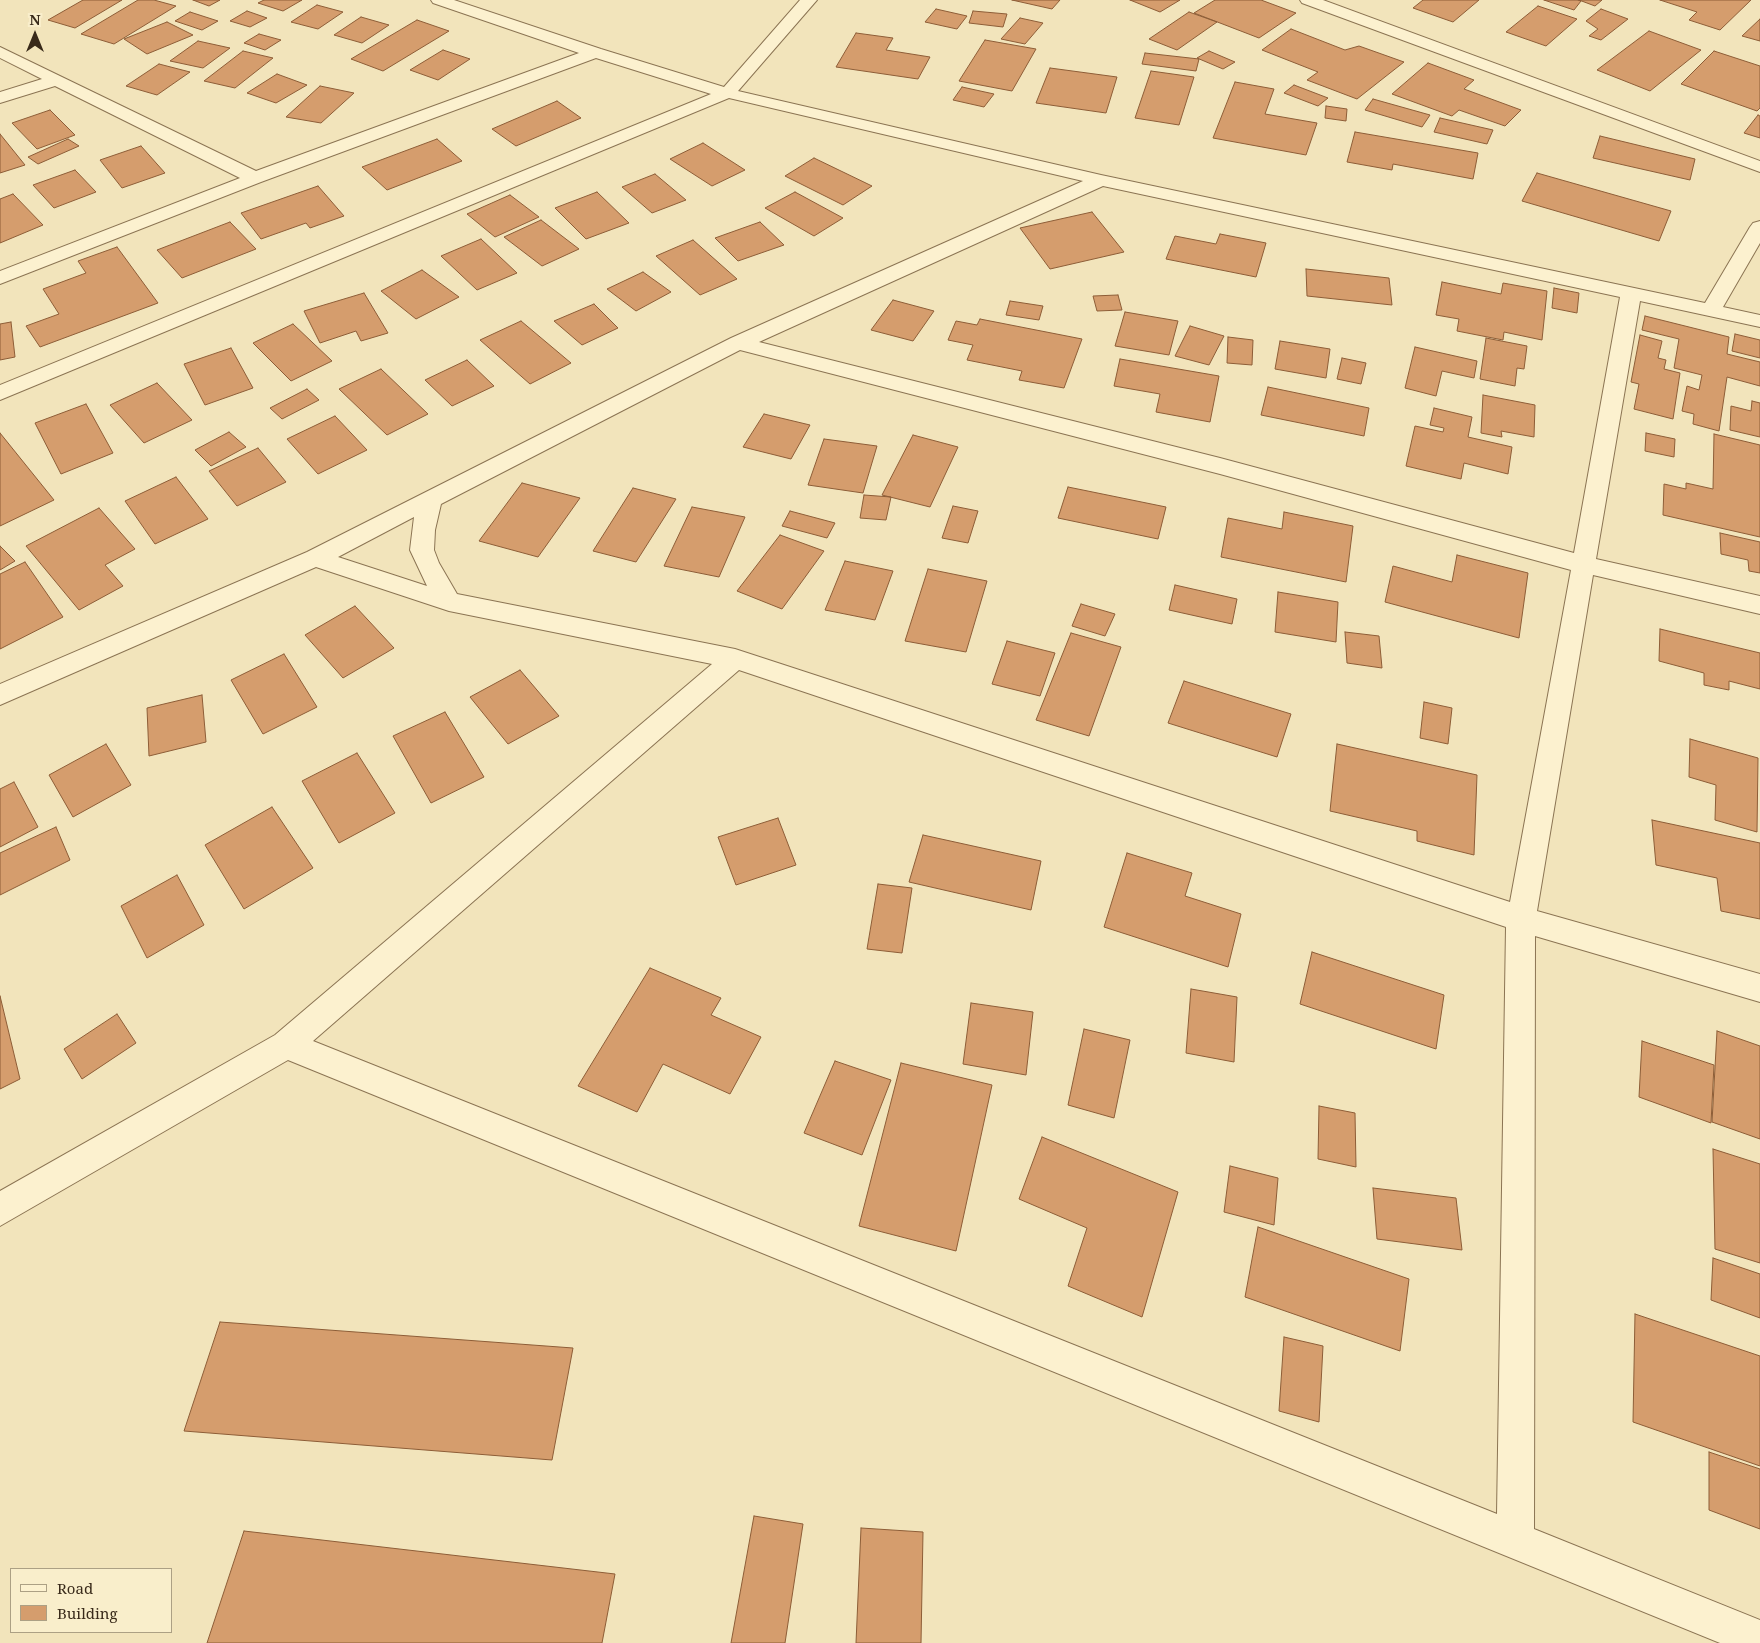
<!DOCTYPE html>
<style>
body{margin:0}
#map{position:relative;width:1760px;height:1643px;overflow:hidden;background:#f2e4bb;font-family:"Noto Serif",serif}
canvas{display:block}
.legend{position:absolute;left:10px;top:1568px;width:162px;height:65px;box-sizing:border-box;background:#f9eecb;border:1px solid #aca084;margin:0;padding:6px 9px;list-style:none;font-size:15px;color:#392a1a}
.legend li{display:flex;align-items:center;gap:10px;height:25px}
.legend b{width:25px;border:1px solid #aca084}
.north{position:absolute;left:10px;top:10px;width:50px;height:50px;-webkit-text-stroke:4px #f9eecb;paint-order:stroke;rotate:0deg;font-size:14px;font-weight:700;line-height:20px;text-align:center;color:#392a1a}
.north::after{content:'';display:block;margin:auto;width:18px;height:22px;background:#392a1a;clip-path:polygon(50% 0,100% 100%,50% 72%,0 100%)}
</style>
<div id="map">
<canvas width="1760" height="1643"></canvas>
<ul class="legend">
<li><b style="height:6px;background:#fcf1cf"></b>Road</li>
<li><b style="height:14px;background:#d59d6d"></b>Building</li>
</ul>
<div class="north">N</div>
</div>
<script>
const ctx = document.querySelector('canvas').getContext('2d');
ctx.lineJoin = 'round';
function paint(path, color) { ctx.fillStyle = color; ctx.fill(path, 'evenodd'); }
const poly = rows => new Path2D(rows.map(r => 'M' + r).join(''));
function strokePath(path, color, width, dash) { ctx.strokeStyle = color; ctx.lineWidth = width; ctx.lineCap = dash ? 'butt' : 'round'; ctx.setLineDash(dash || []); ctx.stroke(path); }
const building = poly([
 [83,0,122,0,75,28,48,20,83,0],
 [138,0,154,0,176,6,114,44,81,34,138,0],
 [193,0,220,0,209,6,193,0],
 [264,0,302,0,283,11,258,3,264,0],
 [1012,0,1060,0,1052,9,1012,0],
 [1130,0,1180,0,1160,12,1130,0],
 [1215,0,1261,0,1296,13,1259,38,1194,13,1215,0],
 [1423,0,1479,0,1453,22,1413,8,1423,0],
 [1544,0,1577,0,1581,1,1574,10,1544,0],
 [1579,0,1602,0,1595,6,1579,0],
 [1660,0,1751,0,1720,30,1689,20,1697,12,1660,0],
 [317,5,343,12,318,29,291,22,317,5],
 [1538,6,1577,19,1546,46,1506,32,1538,6],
 [936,9,967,16,957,29,925,22,936,9],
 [1601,9,1628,19,1601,40,1589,36,1598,29,1586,21,1601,9],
 [247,11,267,18,250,27,230,21,247,11],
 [973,11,1007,14,1003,27,969,23,973,11],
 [190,12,218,21,202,30,175,21,190,12],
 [1189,12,1217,22,1177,50,1149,39,1189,12],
 [361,17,389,25,362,43,334,35,361,17],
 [1020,18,1043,23,1025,44,1001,39,1020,18],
 [1760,19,1760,41,1742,36,1760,19],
 [417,20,449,31,383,71,351,59,417,20],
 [167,22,193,35,147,54,124,39,167,22],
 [1291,29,1345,50,1359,46,1404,62,1357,99,1307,80,1318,72,1262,50,1291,29],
 [1649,31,1701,50,1650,91,1597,70,1649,31],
 [856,33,893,38,886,50,930,57,918,79,836,67,856,33],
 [259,34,281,40,265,50,244,43,259,34],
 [985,40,1036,49,1012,91,959,81,985,40],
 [198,41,230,48,203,68,170,61,198,41],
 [443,50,470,59,438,80,410,70,443,50],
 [243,51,273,58,235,88,204,81,243,51],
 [1209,51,1235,62,1223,69,1197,58,1209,51],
 [1714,51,1760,66,1760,108,1757,111,1681,84,1714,51],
 [1145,53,1199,59,1196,71,1142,64,1145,53],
 [1428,63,1474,80,1464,89,1521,110,1505,126,1459,110,1452,116,1392,94,1428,63],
 [159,64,190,72,157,95,126,86,159,64],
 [1050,68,1117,77,1106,113,1036,103,1050,68],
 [1151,71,1194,77,1179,125,1135,118,1151,71],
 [277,74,307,85,276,103,247,93,277,74],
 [1235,82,1274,89,1265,114,1317,123,1306,155,1213,138,1235,82],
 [1294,85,1328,98,1318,106,1284,93,1294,85],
 [320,86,354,93,321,123,286,117,320,86],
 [962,87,994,94,984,107,953,100,962,87],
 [1373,99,1430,115,1422,127,1365,110,1373,99],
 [557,101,581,118,516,146,492,129,557,101],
 [1326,106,1347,109,1346,121,1325,118,1326,106],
 [50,110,75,135,37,149,12,123,50,110],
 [1758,115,1760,116,1760,138,1744,133,1758,115],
 [1440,118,1493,130,1487,144,1434,132,1440,118],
 [1355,132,1478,153,1473,179,1393,164,1392,170,1347,162,1355,132],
 [0,134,25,165,0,173,0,134],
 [1600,136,1695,159,1690,180,1593,158,1600,136],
 [68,139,79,146,38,164,28,157,68,139],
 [437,139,462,161,387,190,362,167,437,139],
 [703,143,745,170,712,186,670,159,703,143],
 [141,146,165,173,122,188,100,160,141,146],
 [814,158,872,186,843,205,785,176,814,158],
 [75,170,96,192,54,208,33,185,75,170],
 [1537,173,1671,211,1659,241,1522,201,1537,173],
 [655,174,686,200,652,213,622,187,655,174],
 [318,186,344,216,310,228,306,223,261,239,241,213,318,186],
 [597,192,629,223,586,239,555,208,597,192],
 [795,192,843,218,814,236,765,208,795,192],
 [13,194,43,225,0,243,0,199,13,194],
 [510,195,539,217,495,237,467,214,510,195],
 [1092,212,1124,252,1050,269,1020,228,1092,212],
 [541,220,579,249,542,266,504,237,541,220],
 [230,222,256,249,182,278,157,250,230,222],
 [760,222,784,245,738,261,715,238,760,222],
 [1220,234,1266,243,1256,277,1166,259,1175,236,1216,244,1220,234],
 [481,239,517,273,477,290,441,256,481,239],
 [693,240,737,279,700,295,656,256,693,240],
 [117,247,158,303,40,347,26,326,59,314,43,289,86,273,78,261,117,247],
 [1306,269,1389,278,1392,305,1307,296,1306,269],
 [422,270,459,297,416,319,381,291,422,270],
 [643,272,671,292,636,311,607,289,643,272],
 [1442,282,1501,294,1503,283,1547,291,1542,340,1504,332,1503,340,1457,331,1459,319,1436,315,1442,282],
 [1554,288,1579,293,1577,313,1552,308,1554,288],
 [364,293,388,333,361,341,356,331,320,343,304,311,364,293],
 [1118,295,1122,310,1097,311,1093,296,1118,295],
 [893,300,934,311,913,341,871,330,893,300],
 [1010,301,1043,306,1039,320,1006,315,1010,301],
 [594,304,618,328,582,345,554,321,594,304],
 [1125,312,1178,321,1169,355,1115,346,1125,312],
 [1645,316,1729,337,1727,354,1760,362,1760,386,1727,377,1719,431,1693,424,1694,414,1682,411,1687,386,1699,390,1702,375,1674,368,1679,339,1642,330,1645,316],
 [980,319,1082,339,1064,388,1019,380,1022,371,967,360,973,345,948,340,956,321,977,325,980,319],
 [521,321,571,363,530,384,480,340,521,321],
 [11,322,15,357,0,360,0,324,11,322],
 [293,324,332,361,291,381,253,343,293,324],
 [1190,326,1224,336,1209,365,1175,356,1190,326],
 [1735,334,1760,340,1760,358,1732,351,1735,334],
 [1640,335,1662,341,1658,358,1666,360,1664,369,1680,373,1673,419,1634,409,1639,384,1631,382,1640,335],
 [1228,337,1253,340,1252,365,1227,363,1228,337],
 [1486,338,1527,346,1524,369,1517,368,1515,386,1480,379,1486,338],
 [1280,341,1330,349,1326,378,1275,369,1280,341],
 [1415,347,1477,361,1474,378,1442,371,1436,396,1405,388,1415,347],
 [231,348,253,388,205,405,184,364,231,348],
 [1342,358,1366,363,1361,384,1337,379,1342,358],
 [1120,359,1219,376,1210,422,1156,412,1160,394,1114,386,1120,359],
 [467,360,494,386,452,406,425,380,467,360],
 [381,369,428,414,387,435,339,389,381,369],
 [157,383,192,420,144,443,110,405,157,383],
 [1268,387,1369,408,1364,436,1261,415,1268,387],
 [307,389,319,400,282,419,270,408,307,389],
 [1483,395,1535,405,1534,437,1501,431,1502,437,1481,433,1483,395],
 [1752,401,1760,403,1760,437,1730,430,1731,406,1751,411,1752,401],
 [86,404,113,453,61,474,35,423,86,404],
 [1434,408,1472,417,1468,437,1512,447,1508,474,1464,463,1461,479,1406,466,1415,426,1443,432,1444,428,1430,425,1434,408],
 [764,414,810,425,791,459,743,447,764,414],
 [335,416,367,450,318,474,287,439,335,416],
 [229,432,246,447,211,466,195,450,229,432],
 [0,433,54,500,0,526,0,433],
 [1646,433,1675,439,1674,457,1645,451,1646,433],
 [1714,434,1760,445,1760,537,1663,515,1664,484,1686,489,1686,483,1713,489,1714,434],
 [913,435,958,447,930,507,882,495,913,435],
 [824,439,877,446,863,493,808,485,824,439],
 [258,448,286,482,237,506,209,471,258,448],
 [176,477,208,519,155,544,125,501,176,477],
 [522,483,580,498,538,557,479,541,522,483],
 [1068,487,1166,507,1158,539,1058,518,1068,487],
 [633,488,676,499,636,562,593,551,633,488],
 [864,495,891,497,886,520,860,518,864,495],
 [953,506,978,511,968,543,942,538,953,506],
 [692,507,745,517,719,577,664,566,692,507],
 [99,508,135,549,105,565,123,586,79,610,26,546,99,508],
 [790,511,835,523,827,538,782,526,790,511],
 [1284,512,1353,526,1346,582,1221,557,1228,518,1282,529,1284,512],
 [1720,533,1760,542,1760,573,1749,571,1748,560,1721,554,1720,533],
 [780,535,824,551,782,609,737,591,780,535],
 [0,546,15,561,0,570,0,546],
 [1457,555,1528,573,1519,638,1385,602,1393,566,1452,582,1457,555],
 [845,561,893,571,875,620,825,610,845,561],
 [25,562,63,617,0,649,0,574,25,562],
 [928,569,987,581,966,652,905,641,928,569],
 [1175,585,1237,599,1232,624,1169,610,1175,585],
 [1278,592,1338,602,1336,642,1275,632,1278,592],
 [1081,604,1115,614,1105,636,1072,626,1081,604],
 [355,606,394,648,343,678,305,635,355,606],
 [1660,629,1760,653,1760,689,1729,681,1729,690,1704,685,1704,673,1659,661,1660,629],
 [1345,632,1379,636,1382,668,1347,663,1345,632],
 [1071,633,1121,647,1089,736,1036,720,1071,633],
 [1007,641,1055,653,1040,696,992,684,1007,641],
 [284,654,317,707,263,734,231,680,284,654],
 [520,670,559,716,508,744,470,697,520,670],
 [1184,681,1291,714,1277,757,1168,723,1184,681],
 [202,695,206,742,149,756,147,708,202,695],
 [1424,702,1452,708,1448,744,1420,738,1424,702],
 [445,712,484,777,431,803,393,736,445,712],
 [1690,739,1758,758,1757,832,1715,820,1716,785,1689,777,1690,739],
 [106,744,131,785,73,817,49,775,106,744],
 [1337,744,1477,775,1474,855,1417,841,1417,831,1330,811,1337,744],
 [357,753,395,813,339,843,302,781,357,753],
 [14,782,38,827,0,847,0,789,14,782],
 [272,807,313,868,244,909,205,845,272,807],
 [778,818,796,865,736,885,718,837,778,818],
 [1652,820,1760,843,1760,919,1721,911,1717,878,1656,865,1652,820],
 [56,827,70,860,0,895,0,853,56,827],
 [923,835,1041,861,1031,910,909,882,923,835],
 [1127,853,1192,873,1185,896,1241,914,1228,967,1104,927,1127,853],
 [177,875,204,925,147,958,121,906,177,875],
 [878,884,912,888,902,953,867,949,878,884],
 [1312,952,1444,995,1436,1049,1300,1004,1312,952],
 [650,968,721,998,711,1015,761,1037,730,1094,663,1064,637,1112,578,1086,650,968],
 [1191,989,1237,997,1234,1062,1186,1053,1191,989],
 [0,996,20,1079,0,1089,0,996],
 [971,1003,1033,1012,1026,1075,963,1064,971,1003],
 [117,1014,136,1043,82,1079,64,1049,117,1014],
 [1084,1029,1130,1040,1114,1118,1068,1105,1084,1029],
 [1717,1031,1760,1046,1760,1139,1712,1122,1717,1031],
 [1642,1041,1714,1065,1711,1123,1639,1097,1642,1041],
 [835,1061,891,1080,862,1155,804,1133,835,1061],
 [901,1063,992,1085,956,1251,859,1226,901,1063],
 [1319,1106,1355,1113,1356,1167,1318,1159,1319,1106],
 [1042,1137,1178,1192,1142,1317,1068,1286,1087,1228,1019,1199,1042,1137],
 [1713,1149,1760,1164,1760,1263,1715,1249,1713,1149],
 [1230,1166,1278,1178,1274,1225,1224,1212,1230,1166],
 [1373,1188,1456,1198,1462,1250,1377,1239,1373,1188],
 [1258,1227,1409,1279,1400,1351,1245,1297,1258,1227],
 [1713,1258,1760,1274,1760,1318,1711,1300,1713,1258],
 [1635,1314,1760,1356,1760,1466,1633,1422,1635,1314],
 [220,1322,573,1348,552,1460,184,1431,220,1322],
 [1284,1337,1323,1346,1319,1422,1279,1411,1284,1337],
 [1709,1452,1760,1469,1760,1529,1709,1510,1709,1452],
 [754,1516,803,1524,785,1643,731,1643,754,1516],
 [861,1528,923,1532,921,1643,856,1643,861,1528],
 [244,1531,615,1574,602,1643,207,1643,244,1531]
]);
const minor = poly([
 [431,0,454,0,601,49,724,87,800,0,817,0,738,91,1101,175,1705,303,1750,227,1753,223,1760,221,1760,243,1723,307,1760,315,1760,327,1640,301,1596,559,1760,596,1760,614,1593,575,1537,911,1760,974,1760,1002,1535,936,1534,1529,1760,1620,1760,1643,1720,1643,288,1060,0,1226,0,1191,275,1035,712,664,449,611,316,567,0,705,0,684,307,552,731,338,1083,181,729,98,0,400,0,385,711,94,596,58,261,182,0,284,0,271,240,178,55,86,0,103,0,92,42,79,0,58,0,47,256,171,579,53,433,3,431,0],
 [1103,186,1620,297,1574,553,1220,458,759,342,1103,186],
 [740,350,1220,474,1571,570,1510,902,735,649,457,594,439,563,434,550,435,530,441,504,740,350],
 [414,517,410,550,427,586,338,557,414,517],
 [739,670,1506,927,1497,1514,313,1041,739,670],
 [1300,0,1323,0,1760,161,1760,172,1302,3,1300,0]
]);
paint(building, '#d59d6d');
strokePath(building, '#8d5d37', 1);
strokePath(minor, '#8b7453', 2);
paint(minor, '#fcf1cf');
</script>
